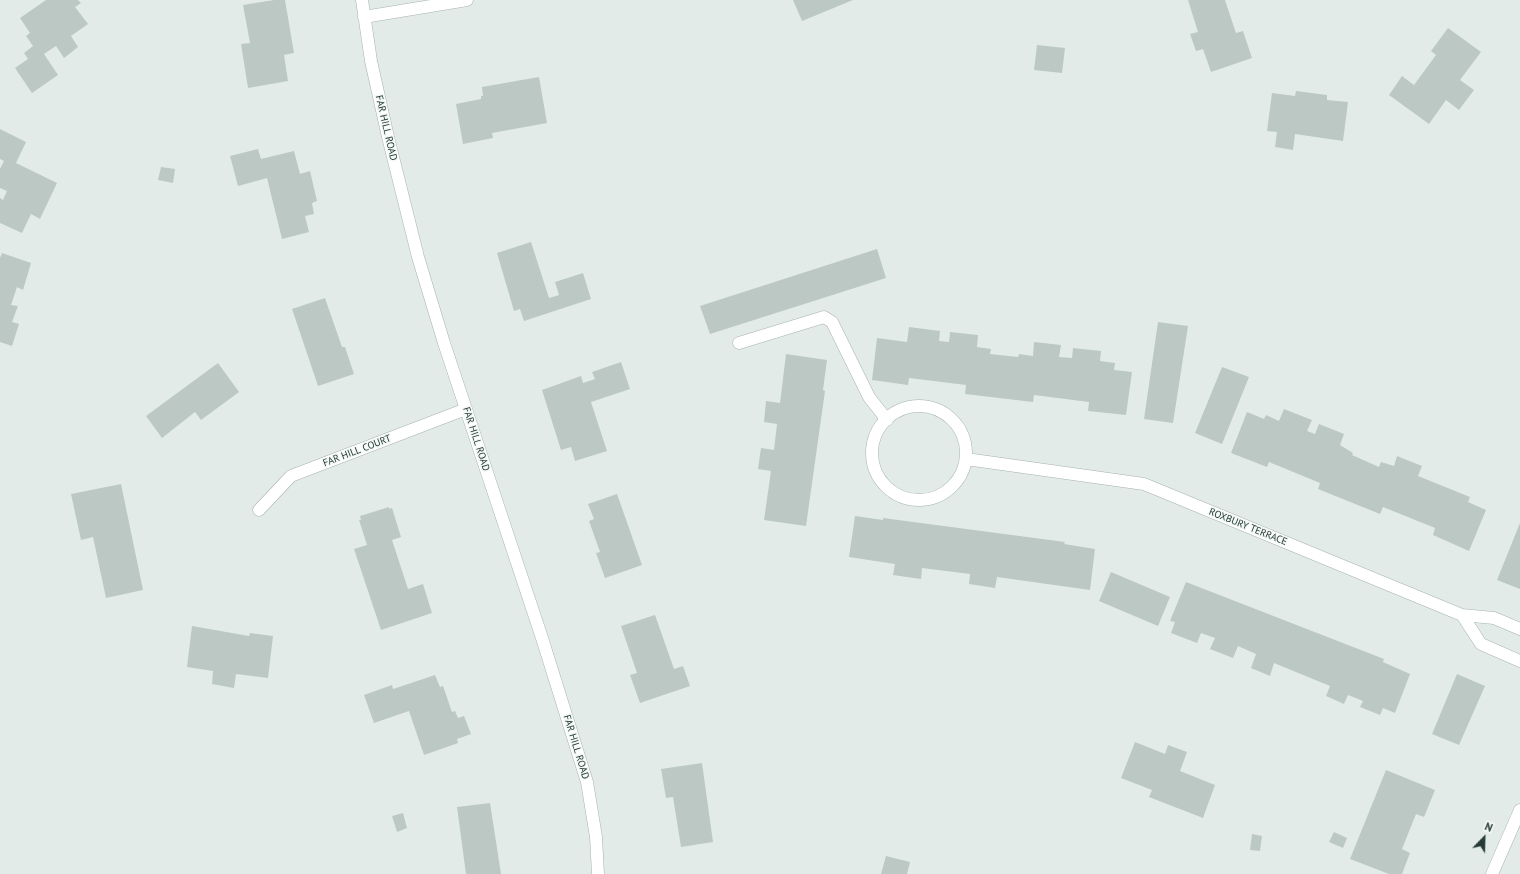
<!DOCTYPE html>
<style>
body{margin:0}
#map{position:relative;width:1520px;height:874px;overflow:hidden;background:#e3ebe8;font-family:"PT Sans",sans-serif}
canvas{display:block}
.north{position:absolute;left:1464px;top:818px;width:40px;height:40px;-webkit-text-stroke:3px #f3f8f6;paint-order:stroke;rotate:23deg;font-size:11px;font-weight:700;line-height:16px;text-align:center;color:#253a35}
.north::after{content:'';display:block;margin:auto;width:14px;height:18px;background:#253a35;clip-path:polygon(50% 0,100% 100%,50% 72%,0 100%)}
</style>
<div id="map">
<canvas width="1520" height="874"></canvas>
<div class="north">N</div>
</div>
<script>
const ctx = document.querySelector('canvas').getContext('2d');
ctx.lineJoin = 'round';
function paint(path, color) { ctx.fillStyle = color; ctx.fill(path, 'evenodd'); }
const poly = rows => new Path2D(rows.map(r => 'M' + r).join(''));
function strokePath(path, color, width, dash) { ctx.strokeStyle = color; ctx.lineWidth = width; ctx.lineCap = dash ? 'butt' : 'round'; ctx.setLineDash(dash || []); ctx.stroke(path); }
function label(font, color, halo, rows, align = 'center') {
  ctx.font = font + ' "PT Sans",sans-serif'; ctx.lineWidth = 3; ctx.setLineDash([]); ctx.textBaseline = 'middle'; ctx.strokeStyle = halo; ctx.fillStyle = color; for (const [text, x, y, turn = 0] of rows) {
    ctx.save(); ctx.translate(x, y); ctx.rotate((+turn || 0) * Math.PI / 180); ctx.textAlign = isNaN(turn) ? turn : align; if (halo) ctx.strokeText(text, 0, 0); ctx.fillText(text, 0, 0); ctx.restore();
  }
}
const building = poly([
 [46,0,78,0,81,3,75,7,88,24,71,36,78,47,64,58,56,46,44,54,58,75,32,93,15,68,28,59,24,53,33,46,26,36,30,33,20,18],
 [274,0,285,0,294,53,284,55,288,81,248,88,241,44,250,43,243,5],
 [793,0,853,0,802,21],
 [1188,0,1225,0,1236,33,1243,31,1252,58,1211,72,1203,49,1196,51,1190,34,1198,32],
 [1448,28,1481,52,1460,80,1474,90,1459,110,1446,100,1429,124,1389,95,1402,76,1414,85,1436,55,1431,51],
 [1037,45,1065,48,1062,73,1034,70],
 [539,77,547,123,492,133,493,138,463,144,456,104,481,99,481,96,483,96,482,87],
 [1296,91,1327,95,1327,100,1348,102,1343,141,1295,134,1293,150,1275,147,1277,132,1267,131,1272,93,1295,96],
 [0,129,26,142,16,163,57,183,40,219,31,214,22,233,0,223,0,198,3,200,7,191,0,188,0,169,4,161,0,159],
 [258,149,261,159,294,151,300,174,310,171,317,201,312,203,314,214,305,216,309,232,282,239,267,178,238,186,230,156],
 [161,167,175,169,173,183,158,180],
 [531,242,549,298,559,295,555,282,583,273,591,299,524,321,520,309,514,311,497,253],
 [877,249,886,278,710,334,700,306],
 [2,253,31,263,23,290,17,287,11,305,18,306,12,322,19,324,12,346,0,342,0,258],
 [325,298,342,347,345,347,354,374,318,386,292,309],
 [1158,322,1188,326,1173,423,1144,419],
 [909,327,940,331,939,341,949,342,950,332,978,335,977,347,991,349,990,354,1018,357,1019,354,1033,356,1034,342,1061,345,1059,357,1072,358,1073,348,1101,351,1100,361,1115,363,1114,370,1132,372,1126,415,1088,411,1089,402,1034,395,1033,402,965,394,966,385,909,378,908,385,872,380,877,338,907,342],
 [786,354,827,360,823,390,825,391,806,526,764,520,771,471,758,469,761,448,774,450,777,424,764,422,766,401,780,403],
 [621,362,630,389,591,402,607,451,575,461,571,447,561,450,542,390,581,376,583,383,595,379,592,372],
 [218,363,239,392,201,420,195,412,162,438,146,416],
 [1222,367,1249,377,1222,444,1195,433],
 [1284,409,1312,420,1307,431,1315,434,1319,424,1344,434,1340,445,1353,453,1352,455,1379,467,1381,462,1394,466,1397,456,1422,466,1418,476,1470,497,1468,502,1486,510,1469,551,1433,535,1435,528,1383,507,1380,514,1318,489,1320,483,1269,462,1267,467,1231,453,1247,412,1264,419,1266,415,1279,421],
 [121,484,143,590,106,598,93,537,81,540,71,494],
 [617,494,642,565,605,578,596,553,600,552,589,521,594,519,588,504],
 [389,507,389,509,392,508,401,537,392,540,408,589,423,584,432,613,381,630,354,549,367,545,359,520,361,520,360,516],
 [855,516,883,520,883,518,1065,542,1064,544,1095,549,1090,590,997,577,995,588,969,584,970,574,922,568,921,579,893,575,895,564,849,557],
 [1520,523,1520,589,1497,580],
 [1111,572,1170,597,1158,626,1099,601],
 [1186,582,1384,659,1383,662,1410,674,1395,713,1383,708,1380,715,1360,707,1363,701,1348,695,1344,704,1326,696,1330,686,1274,663,1270,676,1251,668,1256,654,1238,646,1233,658,1210,649,1215,638,1201,633,1197,643,1171,633,1175,622,1170,621],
 [655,615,674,669,683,666,690,686,640,703,630,675,637,673,621,626],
 [192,626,249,636,250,633,273,636,268,678,236,674,234,688,212,684,213,671,187,667],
 [1457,674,1485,686,1459,745,1432,734],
 [435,675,440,687,443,686,452,712,455,711,458,718,464,716,471,734,457,739,458,743,424,755,409,711,374,723,364,695,392,685,393,689],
 [1135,742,1165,754,1168,745,1187,752,1180,771,1215,785,1203,818,1149,797,1152,790,1121,778],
 [702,763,713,842,681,847,673,797,666,798,661,769],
 [1386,770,1435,790,1424,817,1416,814,1402,849,1410,853,1402,874,1389,874,1350,859],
 [490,803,501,874,466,874,457,807],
 [403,813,407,828,397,832,392,816],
 [1334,832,1347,838,1343,848,1329,842],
 [1252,834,1262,836,1260,851,1250,850],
 [886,856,910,862,907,874,881,874]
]);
const minor = poly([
 [362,0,371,61,388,137,418,257,444,343,542,638,587,782,596,837,598,874],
 [364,17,467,0],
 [739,343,824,317,832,322,869,397,887,420],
 '872 453a47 47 0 1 1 94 0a47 47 0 1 1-94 0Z',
 [966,459,1144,484,1462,615,1494,618,1520,629],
 [259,510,291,476,466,409],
 [1462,615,1481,644,1520,661],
 [1492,874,1520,810]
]);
const streetNames = [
 ["FAR HILL ROAD",386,128,77],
 ["FAR HILL ROAD",476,439,72],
 ["FAR HILL COURT",357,451,-21],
 ["ROXBURY TERRACE",1248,527,22],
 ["FAR HILL ROAD",576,747,73]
];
paint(building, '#bcc8c4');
strokePath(minor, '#a6b2af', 13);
strokePath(minor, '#fff', 12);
label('10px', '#253a35', '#f3f8f6', streetNames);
</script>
